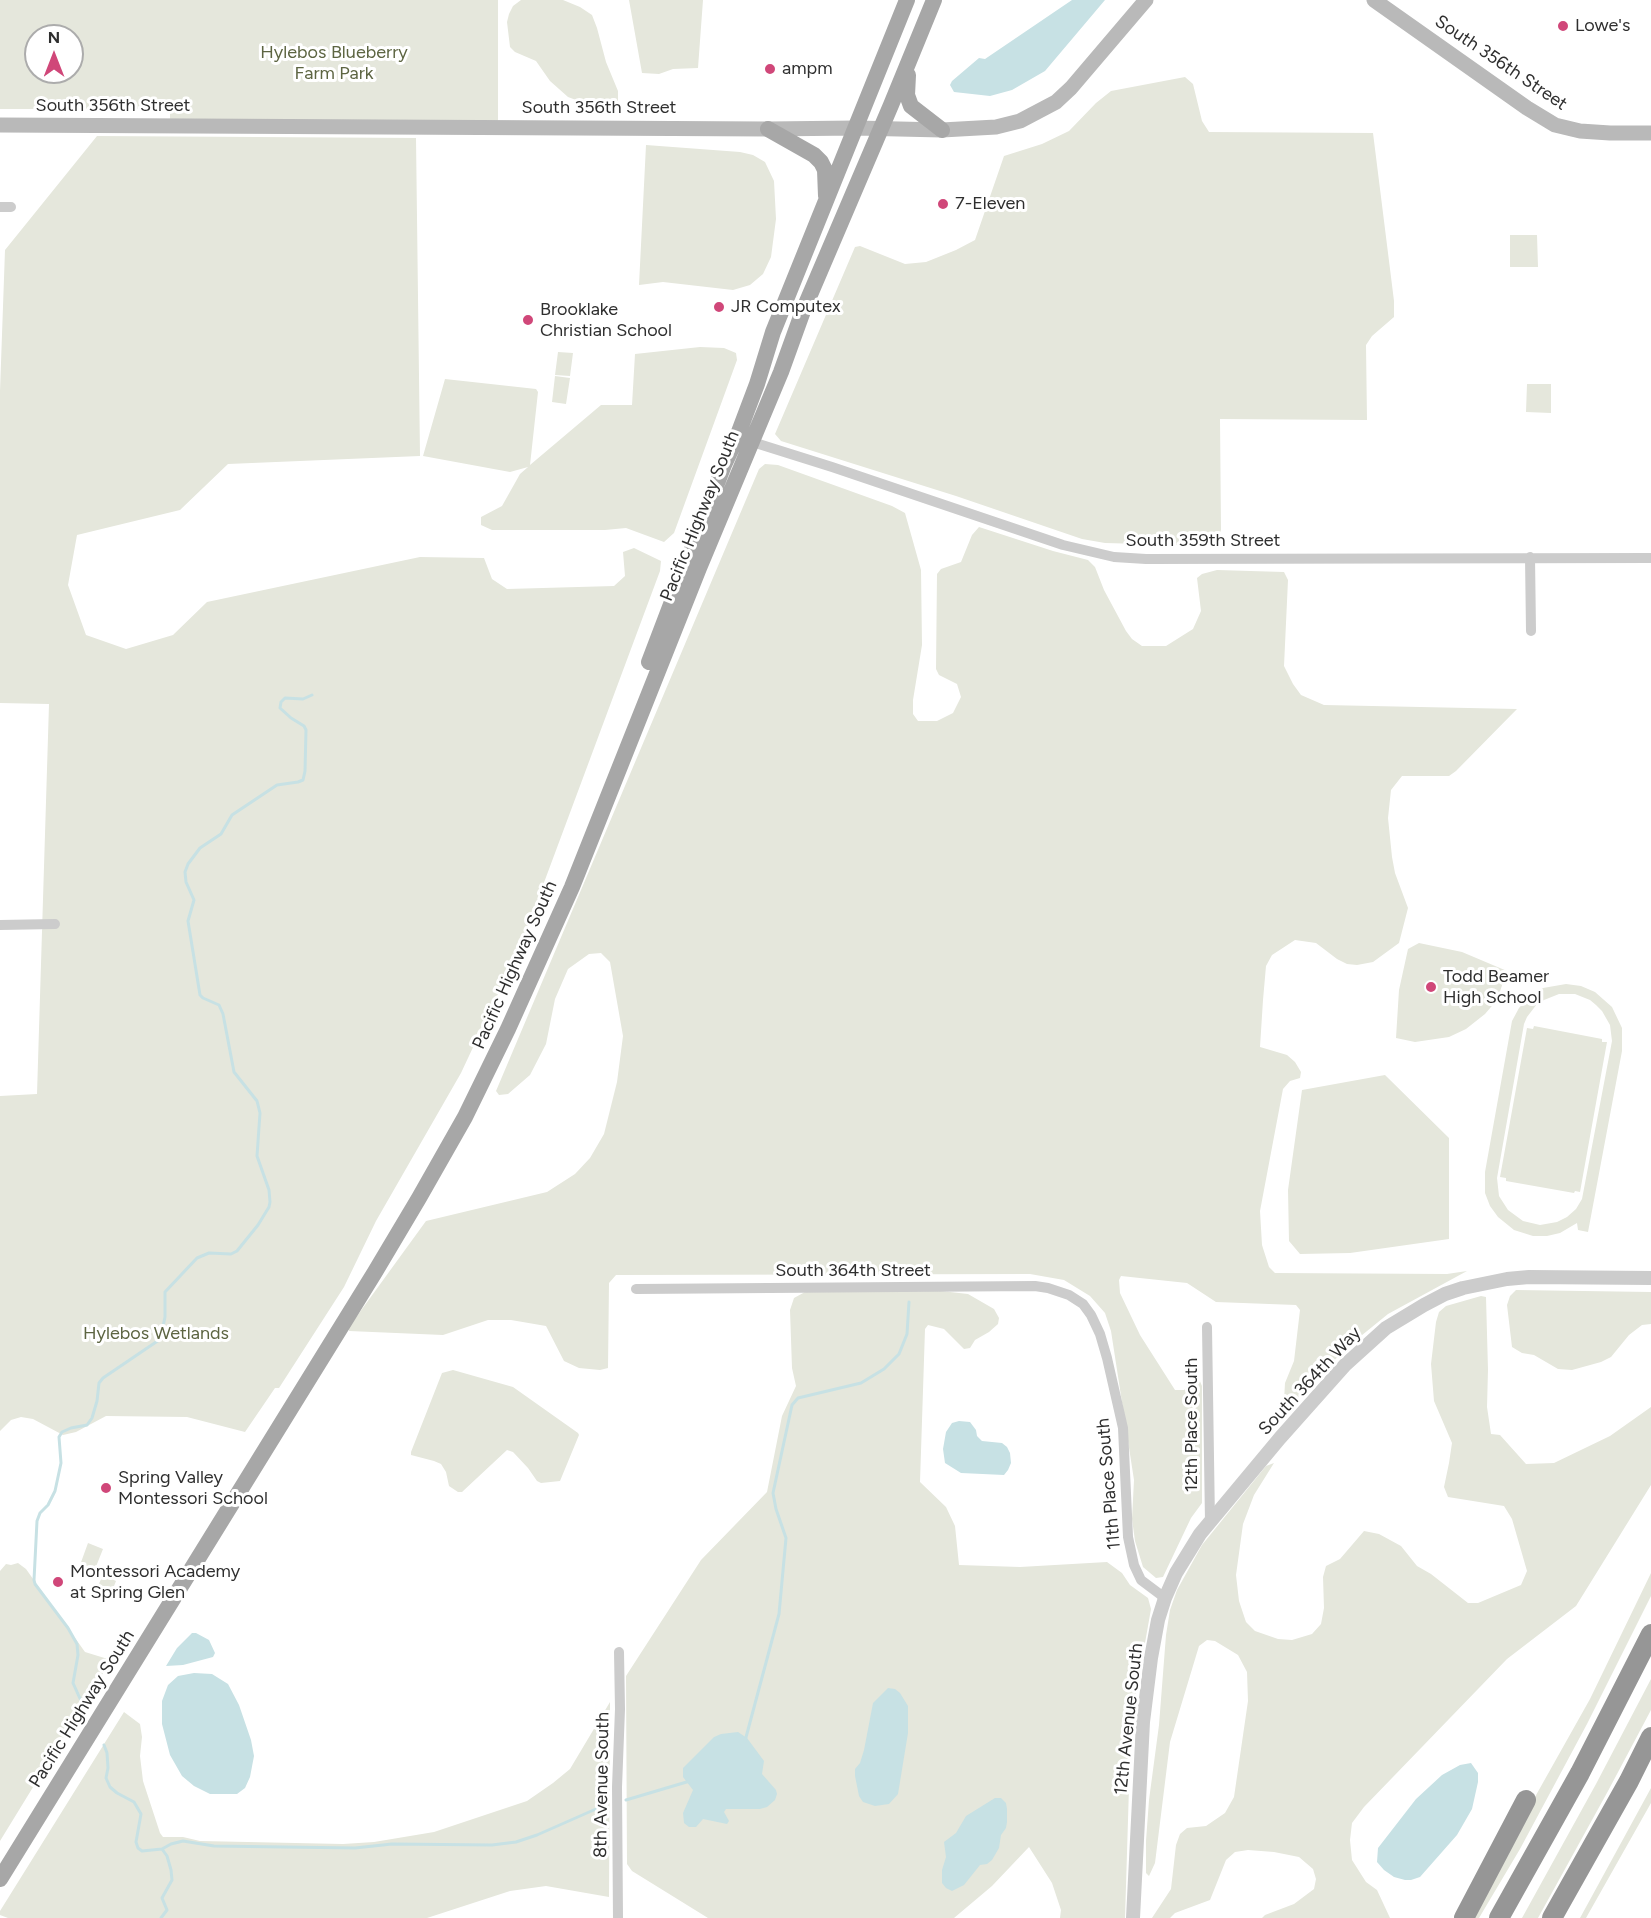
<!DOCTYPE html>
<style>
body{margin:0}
#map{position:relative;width:1651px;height:1918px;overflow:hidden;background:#fff;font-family:Figtree,sans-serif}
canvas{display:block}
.north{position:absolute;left:24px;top:24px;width:60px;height:60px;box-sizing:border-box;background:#fff;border:2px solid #acacac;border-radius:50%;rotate:0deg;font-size:16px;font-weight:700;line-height:24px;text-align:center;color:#2f2f2f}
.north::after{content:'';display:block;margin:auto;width:21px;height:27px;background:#d04779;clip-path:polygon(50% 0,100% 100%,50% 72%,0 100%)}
</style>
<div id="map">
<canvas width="1651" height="1918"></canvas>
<div class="north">N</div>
</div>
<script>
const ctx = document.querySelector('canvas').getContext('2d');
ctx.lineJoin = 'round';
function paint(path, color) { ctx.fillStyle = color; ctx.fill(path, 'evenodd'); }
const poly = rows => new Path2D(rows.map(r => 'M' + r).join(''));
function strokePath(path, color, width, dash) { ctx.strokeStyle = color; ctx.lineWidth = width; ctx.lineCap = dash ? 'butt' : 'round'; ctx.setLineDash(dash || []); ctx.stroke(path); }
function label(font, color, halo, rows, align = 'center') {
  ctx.font = font + ' Figtree,sans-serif'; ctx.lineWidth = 6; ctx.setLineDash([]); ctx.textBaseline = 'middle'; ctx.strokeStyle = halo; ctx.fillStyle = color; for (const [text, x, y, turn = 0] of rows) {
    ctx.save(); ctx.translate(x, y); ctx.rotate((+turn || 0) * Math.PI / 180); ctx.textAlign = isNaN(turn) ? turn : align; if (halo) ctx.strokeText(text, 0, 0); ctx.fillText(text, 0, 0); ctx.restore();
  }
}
const green = poly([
 [0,0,498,0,498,127,170,125,170,109,0,109],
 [36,36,72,36,72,72,36,72],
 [521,0,563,0,580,7,592,15,597,28,606,62,618,91,618,100,614,105,592,106,568,97,550,81,536,61,515,52,510,47,507,22,509,14,513,6],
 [629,0,703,0,698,68,673,69,659,74,642,73],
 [1185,77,1193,84,1202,121,1209,132,1373,133,1394,301,1394,317,1372,336,1366,345,1367,420,1220,419,1221,530,1216,546,1105,543,1082,539,956,496,781,441,775,434,855,247,860,246,905,264,926,262,956,250,975,240,1004,156,1042,144,1069,131,1096,103,1111,91],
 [97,136,416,138,420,456,228,464,180,510,77,535,68,585,86,635,126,649,173,635,207,602,420,557,484,558,492,579,507,589,614,586,625,576,623,552,634,548,661,561,660,571,520,947,461,1073,376,1221,344,1287,279,1388,275,1388,245,1432,187,1417,106,1416,76,1432,63,1435,33,1419,21,1417,11,1420,0,1431,0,1096,37,1094,49,704,0,703,0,391,5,250],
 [646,145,740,152,753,155,765,162,774,181,776,219,771,257,763,274,750,285,733,290,663,282,639,285],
 [1510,235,1537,235,1538,267,1510,267],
 [700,347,724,348,736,353,737,360,674,533,664,542,626,528,605,530,492,530,481,525,481,517,502,506,520,474,528,467,510,472,423,456,445,379,536,389,538,392,530,465,601,405,632,405,635,354],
 [558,352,573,353,570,376,555,375],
 [555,376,570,378,566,404,552,402],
 [1527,384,1551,384,1551,413,1526,412],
 [765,464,778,465,892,506,905,513,921,570,922,645,913,700,913,714,918,721,937,721,953,713,961,697,957,684,939,675,936,669,937,574,941,569,961,562,972,535,979,527,1053,551,1088,560,1095,567,1104,590,1126,631,1132,639,1142,646,1166,646,1193,629,1201,611,1197,578,1202,574,1217,570,1284,572,1288,580,1284,666,1293,684,1301,695,1324,705,1517,709,1456,771,1449,776,1402,776,1391,790,1388,818,1392,857,1395,873,1408,908,1399,943,1373,962,1357,965,1347,964,1337,959,1316,943,1295,940,1272,955,1266,966,1263,1000,1260,1047,1287,1055,1295,1062,1301,1072,1300,1078,1290,1081,1283,1089,1260,1211,1262,1245,1269,1267,1275,1273,1447,1274,1467,1271,1388,1314,1356,1340,1312,1381,1291,1406,1287,1407,1284,1401,1285,1383,1294,1361,1300,1310,1296,1305,1216,1302,1187,1283,1121,1276,1119,1280,1120,1293,1140,1335,1175,1390,1184,1390,1193,1382,1199,1379,1202,1386,1202,1503,1191,1518,1163,1577,1156,1578,1143,1567,1135,1541,1132,1519,1134,1480,1111,1331,1105,1313,1090,1296,1064,1280,1030,1274,616,1275,609,1283,608,1368,600,1370,579,1368,564,1361,546,1326,511,1320,488,1320,443,1335,349,1331,349,1327,426,1221,547,1192,575,1174,590,1158,604,1134,617,1082,623,1036,610,962,601,953,589,954,568,969,555,999,546,1044,530,1075,508,1094,499,1095,496,1091,759,469],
 [1419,943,1462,952,1507,971,1497,1000,1485,1014,1466,1029,1449,1037,1415,1042,1396,1038,1399,990,1408,949],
 [1566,984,1581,986,1595,992,1612,1007,1622,1028,1622,1051,1588,1232,1578,1230,1577,1223,1560,1233,1547,1236,1533,1236,1514,1230,1498,1217,1490,1206,1485,1193,1485,1172,1512,1021,1519,1008,1530,996,1543,988],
 [1559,994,1575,994,1590,1000,1596,1005,1602,1011,1610,1025,1612,1041,1582,1199,1576,1209,1567,1217,1557,1222,1540,1225,1523,1221,1508,1210,1499,1196,1497,1178,1524,1024,1527,1017,1537,1004,1544,1000],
 [1534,1026,1602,1039,1602,1042,1607,1042,1580,1192,1575,1191,1574,1193,1506,1181,1506,1178,1500,1177,1527,1028,1533,1029],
 [1385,1075,1449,1138,1449,1239,1350,1253,1300,1254,1289,1241,1288,1190,1302,1090],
 [1516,1290,1651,1292,1651,1324,1642,1325,1629,1335,1611,1357,1601,1362,1572,1370,1558,1369,1534,1355,1522,1353,1512,1347,1507,1305,1510,1296],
 [941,1291,968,1294,994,1309,999,1318,998,1324,989,1332,975,1340,970,1348,964,1349,944,1329,928,1325,925,1329,920,1482,946,1507,955,1526,959,1565,1020,1567,1107,1562,1122,1573,1130,1585,1148,1598,1151,1609,1131,1722,1125,1918,1060,1918,1061,1910,1052,1883,1029,1847,992,1886,954,1918,708,1918,632,1871,627,1864,626,1676,701,1560,767,1492,782,1416,796,1386,792,1368,790,1310,794,1298,805,1292],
 [1481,1296,1486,1297,1488,1370,1487,1407,1491,1434,1500,1435,1526,1464,1554,1463,1610,1436,1651,1407,1651,1485,1576,1606,1507,1659,1364,1807,1352,1823,1350,1840,1352,1860,1366,1882,1377,1890,1390,1918,1262,1918,1265,1915,1294,1904,1314,1889,1316,1879,1313,1869,1299,1857,1274,1852,1248,1850,1235,1852,1226,1860,1210,1900,1175,1913,1170,1918,1152,1918,1171,1889,1176,1845,1180,1834,1187,1828,1206,1826,1225,1813,1234,1797,1248,1701,1247,1672,1238,1655,1215,1641,1207,1640,1199,1646,1170,1742,1155,1863,1149,1876,1146,1873,1146,1841,1149,1800,1159,1725,1166,1635,1170,1610,1177,1590,1202,1545,1266,1466,1274,1463,1254,1495,1243,1524,1236,1575,1239,1601,1246,1622,1255,1631,1278,1639,1292,1640,1312,1634,1321,1624,1324,1608,1323,1577,1326,1566,1340,1559,1364,1531,1379,1534,1401,1546,1417,1566,1431,1574,1468,1603,1478,1603,1521,1585,1527,1571,1512,1519,1504,1506,1448,1497,1444,1487,1449,1463,1452,1443,1434,1401,1431,1364,1436,1322,1439,1312,1446,1306],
 [453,1370,513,1387,578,1433,579,1435,560,1481,541,1483,537,1481,528,1468,513,1452,507,1450,462,1492,458,1492,449,1486,446,1472,441,1464,434,1461,411,1455,411,1452,442,1373],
 [88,1543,103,1549,95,1569,83,1565,80,1565],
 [18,1563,26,1569,85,1652,111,1660,0,1841,0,1571,6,1564,11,1565],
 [1651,1573,1651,1596,1587,1724,1520,1849,1479,1918,1467,1918,1590,1699],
 [103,1575,116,1581,110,1596,96,1590],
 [1651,1679,1651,1710,1608,1791,1538,1918,1522,1918,1596,1784],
 [610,1702,609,1897,546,1886,510,1891,427,1918,8,1918,0,1915,0,1911,124,1712,140,1724,142,1737,140,1756,143,1781,160,1833,163,1837,183,1837,200,1841,343,1844,374,1842,434,1832,527,1801,553,1783,570,1769],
 [1651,1788,1651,1803,1586,1918,1580,1918]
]);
const water = poly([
 [1072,0,1105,0,1045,71,1012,90,990,96,954,92,950,85,952,81,979,58,985,59],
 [959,1421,970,1422,976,1430,977,1436,982,1441,1002,1443,1007,1447,1010,1453,1011,1463,1008,1470,1004,1475,961,1473,945,1463,943,1449,946,1432,952,1423],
 [192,1633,196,1633,209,1640,215,1653,213,1657,183,1665,166,1666,177,1648],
 [194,1673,212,1674,228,1684,239,1705,251,1740,254,1756,250,1777,245,1788,237,1794,210,1794,194,1786,182,1776,170,1755,162,1724,162,1701,168,1685,178,1676],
 [888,1688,895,1689,900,1693,908,1706,908,1733,898,1794,889,1804,875,1806,863,1802,859,1796,855,1776,855,1769,860,1763,864,1750,873,1703],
 [738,1732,747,1738,764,1761,762,1774,776,1790,777,1794,775,1800,767,1807,760,1809,726,1809,724,1812,729,1821,727,1824,703,1819,696,1827,689,1827,684,1823,683,1813,693,1790,683,1777,683,1768,714,1737,721,1734],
 [1471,1763,1478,1773,1478,1782,1472,1809,1457,1835,1420,1877,1411,1880,1405,1880,1394,1877,1384,1870,1377,1862,1378,1848,1416,1799,1442,1775,1460,1765],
 [995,1798,1001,1798,1006,1803,1007,1809,1007,1822,1006,1828,1001,1835,999,1848,992,1860,987,1864,980,1865,964,1885,952,1891,946,1888,942,1883,942,1870,946,1857,944,1842,956,1833,966,1816]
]);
const stream = poly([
 [82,1703,73,1683,78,1655,77,1644,68,1628,35,1584,34,1580,37,1521,40,1513,48,1505,55,1491,61,1463,59,1437,62,1432,71,1428,87,1425,92,1418,97,1401,99,1383,103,1378,159,1340,161,1336,165,1317,165,1292,197,1258,209,1253,231,1254,237,1251,258,1225,269,1207,270,1202,269,1190,257,1156,260,1113,257,1101,234,1072,223,1014,219,1005,203,998,200,995,188,921,194,900,186,882,185,872,188,864,200,848,221,834,232,815,277,785,298,782,303,780,305,771,306,730,304,726,291,718,280,708,281,702,285,698,303,699,312,695],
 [745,1741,779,1614,786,1538,776,1509,773,1493,792,1405,798,1398,861,1383,884,1369,899,1354,907,1334,909,1302],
 [104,1745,107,1753,108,1768,106,1778,110,1787,117,1793,134,1802,141,1814,136,1842,138,1848,142,1851,162,1849,167,1856,171,1870,172,1880,162,1898,167,1910,161,1918],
 [626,1800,690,1781],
 [162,1849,171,1844,183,1841,214,1846,355,1848,392,1844,492,1845,516,1842,537,1835,605,1805]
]);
const minor = poly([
 [0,207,11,207],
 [746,440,832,467,1063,545,1114,557,1146,559,1651,558],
 [1530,557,1531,631],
 [0,925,55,924],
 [636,1289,1035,1286,1048,1288,1069,1295,1083,1304,1091,1315,1100,1334,1107,1358,1123,1428,1128,1537,1134,1565,1141,1580,1165,1598],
 [1207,1327,1210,1522],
 [618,1918,617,1787,620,1709,619,1652]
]);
const tertiary = poly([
 [1133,1918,1143,1722,1151,1658,1158,1620,1165,1598,1176,1573,1200,1534,1280,1438,1345,1365,1386,1328,1424,1305,1445,1294,1463,1288,1507,1279,1529,1277,1651,1278]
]);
const secondary = poly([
 [1374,0,1527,108,1555,125,1580,131,1610,133,1651,133],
 [0,125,768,129,856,128,942,130,996,127,1020,121,1056,102,1071,88,1146,0]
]);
const primary = poly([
 [908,75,907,95,911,106,942,130],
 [768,129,814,155,821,162,825,170,826,196],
 [649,662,724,465,737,437,757,384,773,332,907,0],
 [0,1879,375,1272,419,1198,465,1117,508,1029,572,887,699,568,781,372,803,311,891,105,934,0]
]);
const motorway = poly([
 [1464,1918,1526,1800],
 [1499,1918,1580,1773,1651,1634],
 [1552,1918,1629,1781,1651,1737]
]);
const markers = [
 [1563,26,6,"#d04779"],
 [770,69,6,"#d04779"],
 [943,204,6,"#d04779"],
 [719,307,6,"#d04779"],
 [528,320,6,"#d04779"],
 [1431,987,6,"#d04779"],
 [106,1488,6,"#d04779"],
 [58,1582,6,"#d04779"]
];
const poiNames = [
 ["Lowe's",1575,26],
 ["ampm",782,69],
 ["7-Eleven",955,204],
 ["JR Computex",731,307],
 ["Brooklake",540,310],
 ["Christian School",540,331],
 ["Todd Beamer",1443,977],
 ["High School",1443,998],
 ["Spring Valley",118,1478],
 ["Montessori School",118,1499],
 ["Montessori Academy",70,1572],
 ["at Spring Glen",70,1593]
];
const parkNames = [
 ["Hylebos Blueberry",334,53],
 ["Farm Park",334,74],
 ["Hylebos Wetlands",156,1334]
];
const streetNames = [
 ["South 356th Street",1501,63,34],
 ["South 356th Street",113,106],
 ["South 356th Street",599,108],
 ["Pacific Highway South",700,516,-68],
 ["South 359th Street",1203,541],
 ["Pacific Highway South",515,965,-66],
 ["South 364th Street",853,1271],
 ["South 364th Way",1310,1381,-47],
 ["12th Place South",1192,1425,-90],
 ["11th Place South",1109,1484,-95],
 ["Pacific Highway South",82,1709,-58],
 ["12th Avenue South",1129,1719,-84],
 ["8th Avenue South",602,1785,-89]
];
paint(green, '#e5e7dc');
paint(water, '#c7e1e4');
strokePath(stream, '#c7e1e4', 3);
strokePath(minor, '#ccc', 10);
strokePath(tertiary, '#ccc', 14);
strokePath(secondary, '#b9b9b9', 15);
strokePath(primary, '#a7a7a7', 16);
strokePath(motorway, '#969696', 20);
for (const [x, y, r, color] of markers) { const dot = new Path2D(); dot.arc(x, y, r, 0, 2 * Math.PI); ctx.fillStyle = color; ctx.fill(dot); strokePath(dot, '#fff', 2); }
label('18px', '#2f2f2f', '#fff', poiNames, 'left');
label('18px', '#5d6542', '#fff', parkNames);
label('18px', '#2f2f2f', '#fff', streetNames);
</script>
